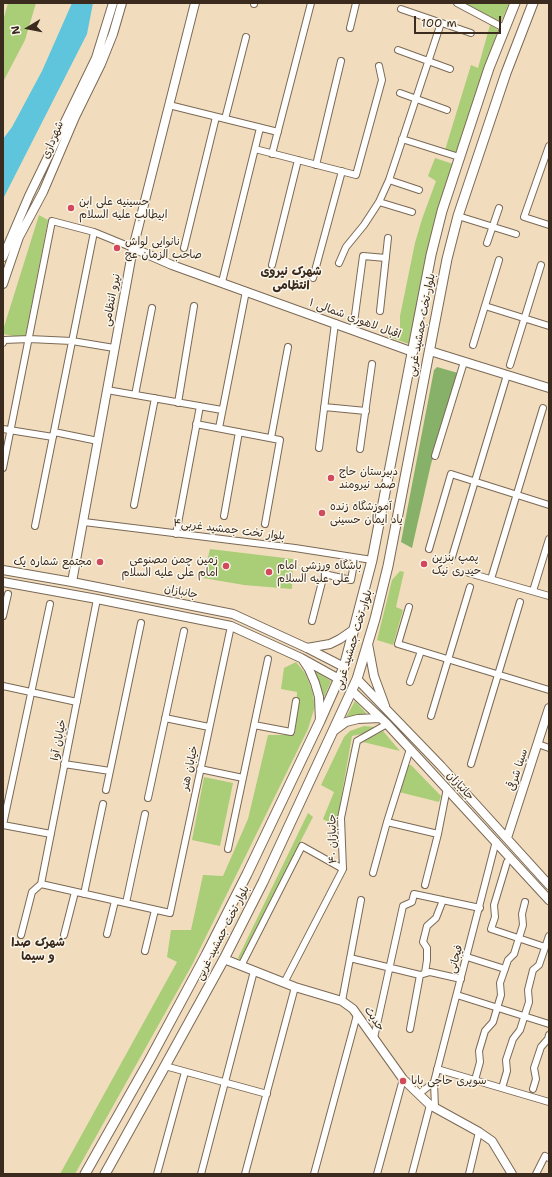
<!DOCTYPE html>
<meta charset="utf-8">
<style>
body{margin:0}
#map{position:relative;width:552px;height:1177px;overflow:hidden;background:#f1ddbd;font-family:"Shantell Sans",sans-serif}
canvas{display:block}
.frame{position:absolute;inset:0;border:4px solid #3b2a1e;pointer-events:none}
.north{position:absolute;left:8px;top:8px;width:40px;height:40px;-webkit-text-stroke:3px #fbf7ec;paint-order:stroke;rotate:260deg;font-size:11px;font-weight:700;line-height:16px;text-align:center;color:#3b2a1e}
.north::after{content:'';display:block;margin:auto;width:14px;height:18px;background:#3b2a1e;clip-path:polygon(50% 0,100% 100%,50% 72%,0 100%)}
.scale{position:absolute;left:414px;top:16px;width:87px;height:18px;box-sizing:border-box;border:2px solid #3b2a1e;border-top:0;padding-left:5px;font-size:12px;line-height:14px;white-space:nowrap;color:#3b2a1e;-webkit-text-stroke:3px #fbf7ec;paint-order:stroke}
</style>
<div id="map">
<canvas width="552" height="1177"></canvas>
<div class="frame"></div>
<div class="north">N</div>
<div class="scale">100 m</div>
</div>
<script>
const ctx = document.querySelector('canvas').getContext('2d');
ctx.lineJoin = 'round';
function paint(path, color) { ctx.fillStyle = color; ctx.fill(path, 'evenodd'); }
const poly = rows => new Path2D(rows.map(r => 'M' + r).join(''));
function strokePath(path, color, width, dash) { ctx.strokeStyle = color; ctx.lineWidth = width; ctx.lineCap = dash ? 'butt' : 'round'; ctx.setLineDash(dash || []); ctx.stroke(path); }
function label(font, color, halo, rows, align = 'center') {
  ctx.font = font + ' "Shantell Sans","Playpen Sans Arabic",sans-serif'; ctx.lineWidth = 3; ctx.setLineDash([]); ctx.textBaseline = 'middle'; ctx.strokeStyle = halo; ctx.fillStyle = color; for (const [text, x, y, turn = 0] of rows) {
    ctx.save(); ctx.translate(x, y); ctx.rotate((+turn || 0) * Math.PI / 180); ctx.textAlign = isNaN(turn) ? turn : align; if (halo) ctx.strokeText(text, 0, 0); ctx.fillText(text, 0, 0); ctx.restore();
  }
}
const green = poly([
 [8,3,36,3,25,40,3,82,3,21],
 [465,3,509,3,500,24],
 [490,25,498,30,456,153,445,150,471,65,478,68],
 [435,158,453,164,437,210,424,265,409,344,387,336,394,334,400,329,400,316,415,243,422,219,436,181,428,176],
 [39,215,48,220,25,338,3,334,3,330],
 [210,549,293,559,292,589,244,585,203,578],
 [400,571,404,572,396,607,403,610,393,645,377,640,392,580],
 [296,662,305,673,312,690,315,706,308,729,192,965,75,1174,60,1174,177,962,167,957,171,930,191,930,203,875,223,876,248,819,268,735,295,735,297,692,281,689,284,668],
 [313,670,331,681,323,700],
 [355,701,367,714,357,715,345,719],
 [364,726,375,727,366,733,352,736,336,827,323,819,334,792,321,785,344,737,350,731],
 [383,731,400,751,363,742],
 [407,765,411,765,441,796,439,802,399,792],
 [204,777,233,783,220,846,192,840],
 [308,813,313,817,240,960,238,958]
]);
const forest = poly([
 [437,367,458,373,431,464,412,548,401,542,434,370]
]);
const water = poly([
 [72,3,93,3,87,34,3,199,3,139,12,127,42,71]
]);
const street = poly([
 [457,3,504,28],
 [254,4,254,3],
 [401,9,471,33],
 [350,28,356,3],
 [398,50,450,69],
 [400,93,447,110],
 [169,105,278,132],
 [225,119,246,37],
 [402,139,459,157],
 [549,146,524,217,549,225],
 [255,149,356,175,382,80,379,66],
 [272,154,311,3],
 [316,165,341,61],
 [389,180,419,190],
 [379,202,412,212],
 [458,216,516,234],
 [487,243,499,208],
 [184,248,216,117],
 [339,263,346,247,364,225,379,202,389,180,441,23],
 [272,265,298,160],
 [313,278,342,171],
 [222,282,260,128],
 [485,306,549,326],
 [380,311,388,238],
 [353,330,363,256,386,258],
 [3,343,4,340,29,339,72,341,114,348],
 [473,345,499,260],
 [510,365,541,265],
 [107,390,222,410],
 [135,395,152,308],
 [178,403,194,306],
 [324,407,366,411],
 [196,424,280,440,265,524],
 [219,428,246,291],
 [3,429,53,437],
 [54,432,98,441],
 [271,438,288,347],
 [319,448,335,323],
 [360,449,372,364],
 [435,456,464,362],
 [3,468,52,221,94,232,133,248],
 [134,505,155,398],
 [224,516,239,432],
 [84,522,295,548,372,560],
 [35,526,94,232],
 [176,534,200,406],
 [429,549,451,474,549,505],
 [452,557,507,375],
 [469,573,549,596],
 [491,579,543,408],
 [533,591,549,539],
 [50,604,3,825,51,834],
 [409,607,398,644,549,690],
 [3,616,8,594],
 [312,621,324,574,351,580,355,558],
 [410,682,421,651],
 [3,686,77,702],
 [431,716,470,587],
 [165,718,209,727],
 [254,725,291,732,296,701],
 [538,744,549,748],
 [64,764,110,771],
 [471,764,520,602],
 [200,769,243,778],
 [106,790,141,623],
 [148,798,184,631],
 [387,822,438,834],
 [228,849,268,659],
 [507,862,494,905,495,917,491,929,545,947],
 [373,873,387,822,410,749],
 [41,884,170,913,231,626],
 [41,884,97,599],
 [425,885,438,834,447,788],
 [84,894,103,804],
 [126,903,145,814],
 [107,934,115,901],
 [21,935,32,892,41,884],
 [64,935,75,892],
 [145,951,155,910],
 [467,957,505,969],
 [350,958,420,975,430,972,461,979],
 [241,966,302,846,343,869],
 [425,973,427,960,427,948,423,942,427,926,436,918,443,900],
 [284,983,343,869,341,818,357,741,387,724],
 [457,995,549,1024],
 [342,1001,361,900],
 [410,1029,420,975],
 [374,1038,403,906,412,902,414,894,480,908],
 [165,1066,267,1094],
 [437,1069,549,1102],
 [475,1080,480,1062,479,1051,485,1031,493,1022,501,995,500,983,508,960,514,954,523,925,522,914,525,902],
 [502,1088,507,1071,506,1060,513,1039,520,1030,529,1002,528,990,533,970,539,965,549,936],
 [533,1089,536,1079,534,1068,541,1047,548,1039,549,1035],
 [419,1094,434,1082],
 [435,1108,434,1082,496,841],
 [157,1174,185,1072],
 [201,1174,254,971],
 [245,1174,295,987],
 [314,1174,357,1015],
 [377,1174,403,1079],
 [412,1174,430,1105],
 [469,1174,479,1132],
 [536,1174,545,1156,549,1158]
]);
const secondary = poly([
 [133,248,172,265,413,352],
 [3,257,29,196,96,58,113,3],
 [3,284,19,237,43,192,75,117,101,64,113,34,122,3],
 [430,351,549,388],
 [3,570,72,582,233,614,307,648,344,667],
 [3,582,97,599,231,626,301,658,339,679],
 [72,582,133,248,195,3],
 [368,644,374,676,385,706],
 [307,648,330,644,340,639,353,630],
 [303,660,309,669,315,683,319,697,320,721],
 [357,679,441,766,549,885],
 [352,691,387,724,549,900],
 [335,730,346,722,358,719,380,718],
 [507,838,549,708],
 [224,959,295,987,342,1001,353,1009,403,1079,430,1105,479,1132,492,1141,512,1174]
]);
const primary = poly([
 [85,1174,149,1061,206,955,247,874,320,721,344,667,372,560,431,255,442,211,489,68,515,3],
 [105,1174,165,1066,224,959,263,882,357,679,375,619,388,566,447,259,458,216,506,73,533,3]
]);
const markers = [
 [71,208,4,"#d1495b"],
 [117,248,4,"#d1495b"],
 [331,478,4,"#d1495b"],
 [322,513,4,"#d1495b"],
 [100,562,4,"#d1495b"],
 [424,564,4,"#d1495b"],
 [226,566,4,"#d1495b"],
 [269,572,4,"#d1495b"],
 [403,1081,4,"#d1495b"]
];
const streetNames = [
 ["شهرداری",53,140,-67],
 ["نیرو انتظامی",112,300,-79],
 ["اقبال لاهوری شمالی ۱",355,319,20],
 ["بلوار تخت جمشید غربی",422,325,-79],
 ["بلوار تخت جمشید غربی۴",229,530,7],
 ["جانبازان",181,592,11],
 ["بلوار تخت جمشید غربی",354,640,-73],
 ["خیابان آوا",59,740,-79],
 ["خیابان هنر",190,768,-78],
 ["سینا شرقی",518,770,-72],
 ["جانبازان",460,786,47],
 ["۴۰ جانبازان",333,839,-91],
 ["بلوار تخت جمشید غربی",223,933,-63],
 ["فیجانی",456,959,-75],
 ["حدیث",374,1019,56]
];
const poiNames = [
 ["حسینیه علی ابن",79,202],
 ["ابیطالب علیه السلام",79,215],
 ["نانوایی لواش",125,242],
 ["صاحب الزمان عج",125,255],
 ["دبیرستان حاج",339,472],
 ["صمد نیرومند",339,485],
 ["آموزشگاه زنده",330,507],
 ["یاد ایمان حسینی",330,520],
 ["پمپ بنزین",432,558],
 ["حیدری نیک",432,571],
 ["زمین چمن مصنوعی",218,560,"right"],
 ["امام علی علیه السلام",218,573,"right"],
 ["مجتمع شماره یک",92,562,"right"],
 ["باشگاه ورزشی امام",277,566],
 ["علی علیه السلام",277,579],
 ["سوپری حاجی بابا",411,1081]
];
const neighbourhoodNames = [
 ["شهرک نیروی",291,272],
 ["انتظامی",291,286],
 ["شهرک صدا",38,943],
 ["و سیما",38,957]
];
paint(green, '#aacd77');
paint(forest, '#87b068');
paint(water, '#5ec5dc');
strokePath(street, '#7b6956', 8);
strokePath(secondary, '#7b6956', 10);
strokePath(primary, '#7b6956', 11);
strokePath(street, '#fff', 6);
strokePath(secondary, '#fff', 8);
strokePath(primary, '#fff', 9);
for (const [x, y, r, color] of markers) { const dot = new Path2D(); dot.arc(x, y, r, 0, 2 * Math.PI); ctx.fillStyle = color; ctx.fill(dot); strokePath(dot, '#fbf7ec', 1.5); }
label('11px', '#3b2a1e', '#fbf7ec', streetNames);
label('11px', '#3b2a1e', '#fbf7ec', poiNames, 'left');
label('bold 12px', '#3b2a1e', '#fbf7ec', neighbourhoodNames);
</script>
